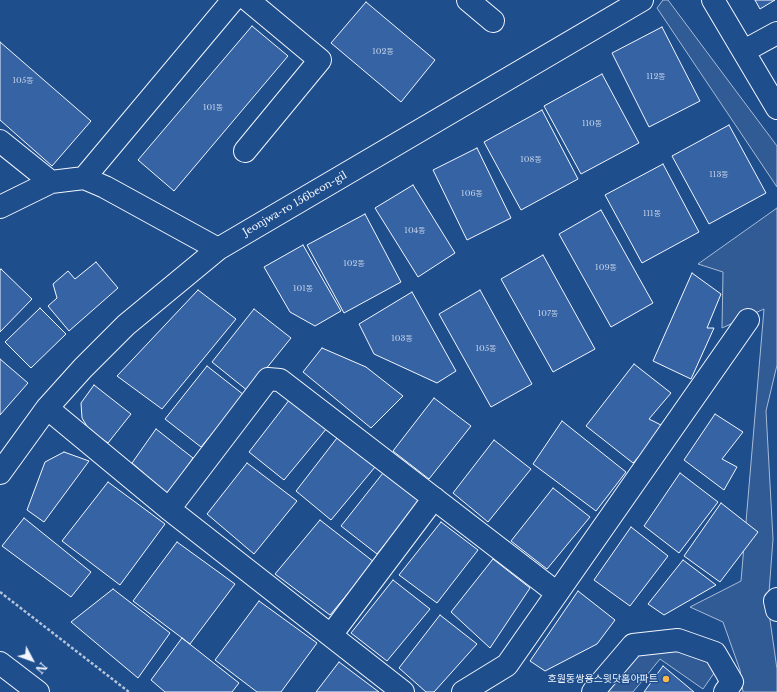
<!DOCTYPE html>
<meta charset="utf-8">
<style>
body{margin:0}
#map{position:relative;width:777px;height:692px;overflow:hidden;background:#1f4e8c;font-family:"Libre Baskerville",serif}
canvas{display:block}
.north{position:absolute;left:12px;top:640px;width:40px;height:40px;-webkit-text-stroke:3px #1f4e8c;paint-order:stroke;rotate:131deg;font-size:11px;font-weight:700;line-height:16px;text-align:center;color:#f2f6ff}
.north::after{content:'';display:block;margin:auto;width:14px;height:18px;background:#f2f6ff;clip-path:polygon(50% 0,100% 100%,50% 72%,0 100%)}
</style>
<div id="map">
<canvas width="777" height="692"></canvas>
<div class="north">N</div>
</div>
<script>
const ctx = document.querySelector('canvas').getContext('2d');
ctx.lineJoin = 'round';
function paint(path, color) { ctx.fillStyle = color; ctx.fill(path, 'evenodd'); }
const poly = rows => new Path2D(rows.map(r => 'M' + r).join(''));
function strokePath(path, color, width, dash) { ctx.strokeStyle = color; ctx.lineWidth = width; ctx.lineCap = dash ? 'butt' : 'round'; ctx.setLineDash(dash || []); ctx.stroke(path); }
function label(font, color, halo, rows, align = 'center') {
  ctx.font = font + ' "Libre Baskerville","Noto Sans KR",serif'; ctx.lineWidth = 3; ctx.setLineDash([]); ctx.textBaseline = 'middle'; ctx.strokeStyle = halo; ctx.fillStyle = color; for (const [text, x, y, turn = 0] of rows) {
    ctx.save(); ctx.translate(x, y); ctx.rotate((+turn || 0) * Math.PI / 180); ctx.textAlign = isNaN(turn) ? turn : align; if (halo) ctx.strokeText(text, 0, 0); ctx.fillText(text, 0, 0); ctx.restore();
  }
}
const built = poly([
 [663,0,668,0,777,146,777,187,657,8,663,0],
 [777,208,777,365,766,411,773,539,768,606,777,669,777,692,743,692,740,670,723,622,690,607,741,581,764,309,722,328,723,272,698,264,777,208],
 [675,630,719,666,703,689,660,659,633,692,581,692,629,638,675,630]
]);
const building = poly([
 [755,0,775,0,760,9,755,0],
 [366,2,435,60,401,102,331,43,366,2],
 [252,26,288,56,174,191,138,160,252,26],
 [662,27,700,101,649,127,612,53,662,27],
 [0,42,91,121,52,166,0,120,0,42],
 [602,74,639,143,581,174,544,106,602,74],
 [542,110,578,179,521,210,484,142,542,110],
 [729,125,766,193,709,224,672,156,729,125],
 [477,148,511,218,467,240,433,170,477,148],
 [663,164,699,232,642,263,605,195,663,164],
 [413,185,455,253,418,277,375,208,413,185],
 [601,210,653,303,611,327,559,234,601,210],
 [365,214,401,282,344,313,307,245,365,214],
 [303,245,341,311,315,326,290,312,264,267,303,245],
 [543,255,595,349,553,372,501,279,543,255],
 [96,262,118,288,69,331,48,306,57,298,53,284,68,271,75,279,96,262],
 [1,269,32,299,0,332,0,270,1,269],
 [692,273,721,294,707,328,714,328,691,379,653,361,692,273],
 [198,290,236,319,162,409,117,376,198,290],
 [480,290,532,384,491,407,439,314,480,290],
 [412,292,456,371,437,383,374,354,359,324,412,292],
 [40,308,66,334,31,368,5,342,40,308],
 [254,309,291,338,248,391,212,362,254,309],
 [322,348,366,367,403,396,371,428,303,372,322,348],
 [0,359,28,383,0,415,0,359],
 [634,364,671,393,649,419,665,427,633,463,586,426,634,364],
 [207,366,244,395,201,447,165,419,207,366],
 [94,385,131,414,108,443,90,431,82,418,81,403,94,385],
 [434,398,471,426,429,479,393,451,434,398],
 [290,399,327,428,284,480,249,452,290,399],
 [715,414,743,432,722,459,737,467,724,490,684,460,715,414],
 [562,421,626,472,596,511,533,464,562,421],
 [156,429,193,458,168,494,132,463,156,429],
 [337,438,375,467,331,520,296,491,337,438],
 [494,440,531,469,488,522,453,493,494,440],
 [64,452,89,461,44,522,27,510,45,462,64,452],
 [247,463,297,501,254,554,207,514,247,463],
 [383,473,420,502,377,554,341,526,383,473],
 [680,473,718,502,679,553,644,526,680,473],
 [108,482,165,524,120,585,62,541,108,482],
 [553,488,590,517,547,569,511,541,553,488],
 [721,503,758,532,720,582,684,556,721,503],
 [24,518,91,572,71,597,2,546,24,518],
 [320,520,374,562,330,615,275,574,320,520],
 [441,522,478,550,437,603,399,575,441,522],
 [631,527,668,556,630,606,594,580,631,527],
 [177,542,235,584,190,644,133,601,177,542],
 [493,559,530,588,490,648,451,612,493,559],
 [683,560,716,585,664,615,648,604,683,560],
 [393,580,430,609,387,661,351,633,393,580],
 [113,589,170,633,138,678,71,622,113,589],
 [578,591,615,620,597,644,545,671,530,661,578,591],
 [259,601,317,643,281,692,257,692,215,660,259,601],
 [440,615,477,644,434,692,426,692,399,668,440,615],
 [182,638,239,683,232,692,165,692,151,680,182,638],
 [339,662,379,692,316,692,339,662],
 [663,666,694,692,644,692,663,666]
]);
const path = poly([
 [0,592,129,692]
]);
const minor = poly([
 [468,0,493,21],
 [713,0,777,108],
 [744,51,777,33],
 [0,141,51,182],
 [245,151,320,60,248,0],
 [84,178,233,0],
 [0,207,51,182,84,178,105,187,218,249],
 [47,408,169,509,403,692],
 [0,473,47,408,83,368,126,325,218,249,642,0],
 [169,509,268,379,280,380,557,593],
 [777,599,775,601,777,610],
 [331,635,434,498],
 [0,663,38,692],
 [463,692,507,665,748,320],
 [593,692,633,645,678,640,715,653,732,682,725,692]
]);
const markers = [
 [666,679,4,"#ffb74d"]
];
const numberNames = [
 ["102동",383,52],
 ["112동",656,77],
 ["105동",23,81],
 ["101동",213,108],
 ["110동",592,124],
 ["108동",531,160],
 ["113동",719,175],
 ["106동",472,194],
 ["111동",652,214],
 ["104동",415,231],
 ["102동",354,264],
 ["109동",606,268],
 ["101동",303,289],
 ["107동",548,314],
 ["103동",402,339],
 ["105동",486,349]
];
const streetNames = [
 ["Jeonjwa-ro 156beon-gil",295,204,-30]
];
const poiNames = [
 ["호원동쌍용스윗닷홈아파트",658,679]
];
paint(built, '#305b95');
strokePath(built, '#a8bbd7', 1);
paint(building, '#3563a3');
strokePath(building, '#f2f6ff', 1);
strokePath(minor, '#f2f6ff', 24);
strokePath(path, '#b3c4dc', 2.5, [3, 2]);
strokePath(minor, '#1f4e8c', 22);
for (const [x, y, r, color] of markers) { const dot = new Path2D(); dot.arc(x, y, r, 0, 2 * Math.PI); ctx.fillStyle = color; ctx.fill(dot); strokePath(dot, '#1f4e8c', 1.5); }
label('8px', '#c3d1e8', null, numberNames);
label('10px', '#f2f6ff', '#1f4e8c', streetNames);
label('10px', '#f2f6ff', '#1f4e8c', poiNames, 'right');
</script>
